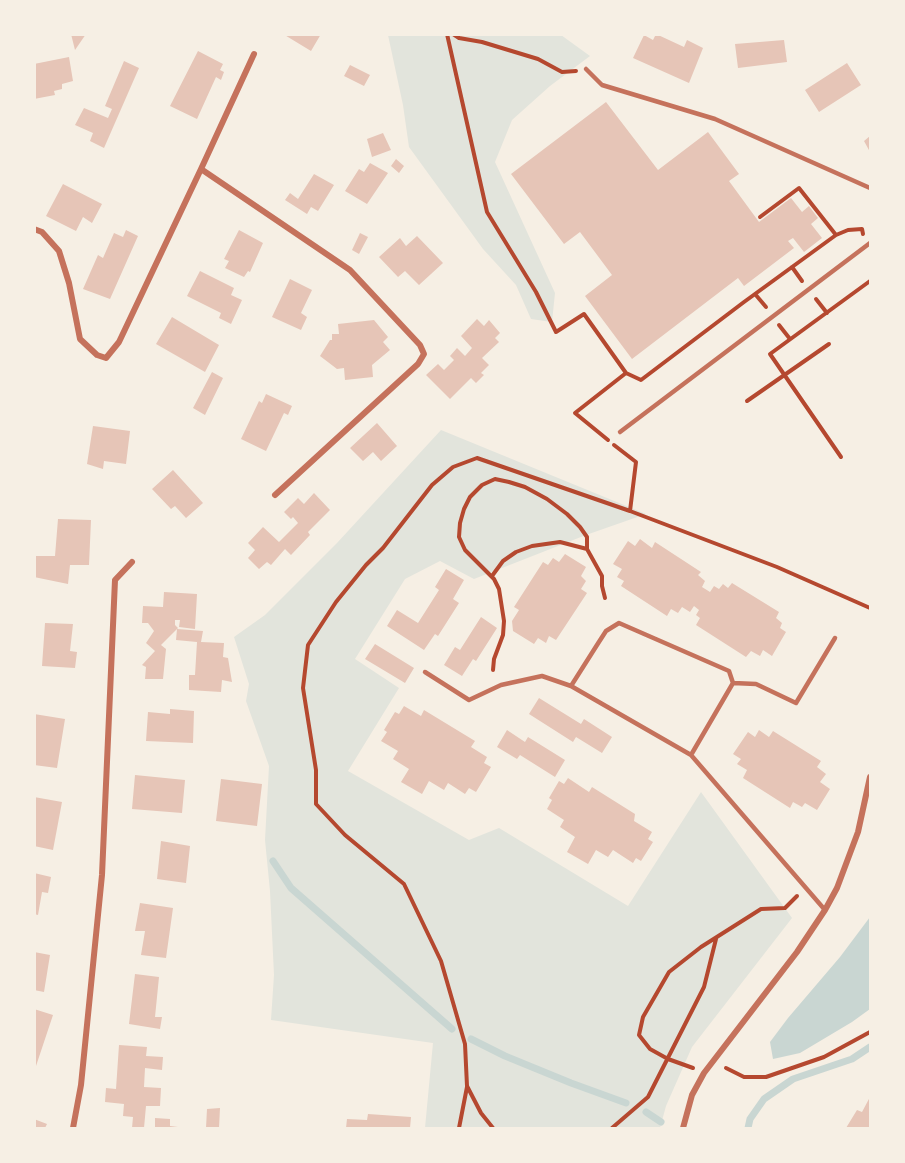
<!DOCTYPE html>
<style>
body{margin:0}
#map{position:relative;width:905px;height:1163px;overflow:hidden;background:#f6efe4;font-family:"Titillium Web",sans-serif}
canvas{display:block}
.frame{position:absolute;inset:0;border:36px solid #f6efe4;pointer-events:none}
</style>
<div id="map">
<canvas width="905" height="1163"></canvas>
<div class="frame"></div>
</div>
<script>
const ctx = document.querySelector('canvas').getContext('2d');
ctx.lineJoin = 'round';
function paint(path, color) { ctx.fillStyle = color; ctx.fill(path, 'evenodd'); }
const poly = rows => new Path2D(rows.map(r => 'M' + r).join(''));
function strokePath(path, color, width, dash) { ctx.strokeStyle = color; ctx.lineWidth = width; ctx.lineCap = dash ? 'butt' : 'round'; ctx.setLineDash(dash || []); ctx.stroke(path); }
const green = poly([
 [388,35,561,35,590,56,550,86,512,120,495,162,555,293,552,322,531,319,516,285,483,249,409,147,403,105],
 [441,430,646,514,586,535,474,579,440,561,405,579,355,659,399,688,348,771,469,840,499,828,628,906,701,792,792,918,692,1047,666,1106,660,1128,425,1128,433,1043,271,1020,274,975,270,891,265,840,269,766,246,701,249,684,234,637,265,615,337,543]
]);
const water = poly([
 [870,917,870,1009,852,1022,800,1053,773,1059,770,1042,788,1018,840,957]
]);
const stream = poly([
 [273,861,291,888,452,1029],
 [471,1039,505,1056,571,1083,626,1103],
 [646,1112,661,1122],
 [748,1128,750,1119,764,1099,793,1079,852,1059,870,1047]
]);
const building = poly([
 [71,34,86,34,75,50],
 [283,34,321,34,311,51],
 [656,34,684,47,687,40,703,48,689,83,633,58,644,35,653,40],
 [784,40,787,62,738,68,735,44],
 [198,51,223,64,220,70,224,72,221,80,216,77,197,119,170,106],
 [69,57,73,81,62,84,62,89,54,91,55,95,34,99,34,64],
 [124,61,139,68,104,148,90,141,93,133,75,125,84,108,108,118,112,109,105,106],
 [847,63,861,85,819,112,805,90],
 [350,65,370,75,364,86,344,76],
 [606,102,658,170,708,132,739,174,729,181,759,222,791,198,802,212,809,206,818,218,811,224,822,238,804,252,793,238,788,241,794,248,744,286,738,278,632,359,585,296,612,275,580,232,564,244,511,174],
 [383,133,391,150,372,157,367,139],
 [870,136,870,152,864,141],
 [396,159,404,166,399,173,391,166],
 [370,163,388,173,367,204,345,191,359,169,364,172],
 [314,174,334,185,318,211,311,207,307,214,285,200,290,193,298,199],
 [63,184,102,204,92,223,83,217,76,231,46,216],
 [126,230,138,236,110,299,83,289,98,255,103,258,114,233,123,237],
 [239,230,263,243,250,272,248,271,244,277,225,268,229,261,224,259],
 [360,233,368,237,359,254,352,250],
 [417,236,443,263,419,285,405,271,398,277,379,257,400,238,406,246],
 [200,271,234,288,231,295,242,300,231,324,219,318,221,313,187,296],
 [290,279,312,290,301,313,307,317,301,330,272,317],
 [172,317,219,345,205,372,156,344],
 [477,319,484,326,489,320,500,333,495,338,499,342,482,358,489,365,481,373,484,375,476,383,471,378,450,399,426,375,438,364,444,370,454,360,450,356,457,348,465,356,472,348,461,336],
 [374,320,388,337,383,342,390,350,372,365,373,377,345,380,344,368,337,369,320,356,330,340,332,340,332,334,339,334,338,324],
 [212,372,223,378,205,415,193,408],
 [266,394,292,406,288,415,284,413,266,451,241,439,259,401,262,403],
 [377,423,397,446,381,461,373,452,363,461,350,448],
 [93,426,130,431,126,464,104,461,103,469,87,464],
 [173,470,203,503,186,518,175,506,171,509,152,489],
 [314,493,330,510,308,532,310,535,291,555,285,549,271,565,267,562,259,569,248,558,255,550,248,543,263,527,279,542,298,523,293,517,291,519,284,512,298,498,304,504],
 [58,519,91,520,89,565,70,565,68,584,34,577,35,556,55,556],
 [640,539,652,548,655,542,701,572,698,575,705,581,702,587,710,592,714,586,719,589,723,584,728,588,732,583,779,612,776,618,782,623,780,628,786,632,772,656,763,650,760,656,751,651,746,657,696,625,700,618,696,615,699,610,694,606,690,612,682,607,678,613,671,609,667,616,621,586,624,581,617,577,622,569,613,564,628,541,635,546],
 [565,554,586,567,581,576,586,581,581,589,587,593,556,640,549,636,546,643,538,638,534,644,513,631,512,621,519,610,514,607,543,562,548,565,553,558,559,562],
 [446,569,464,580,453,599,459,603,438,636,435,634,424,650,387,626,397,610,418,623,439,590,435,587],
 [164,592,197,594,195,629,179,627,180,620,175,620,175,625,178,628,161,645,166,649,163,679,145,679,146,667,142,665,155,651,146,643,154,631,148,623,142,623,143,606,163,607],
 [481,617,497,628,476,661,473,659,462,676,444,665,455,647,460,650],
 [45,623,73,624,70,651,77,652,75,668,42,666],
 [177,629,203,631,201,642,224,643,223,657,228,658,232,682,222,680,221,692,189,690,189,675,195,675,197,642,176,640],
 [375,644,414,668,405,683,365,659],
 [539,698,581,724,584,719,612,737,602,753,576,737,573,742,529,714],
 [404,706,421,716,424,710,475,741,471,747,487,757,484,763,491,767,476,792,469,788,465,794,448,783,444,790,429,781,422,794,401,782,409,769,393,759,398,751,381,741,387,732,384,730,395,712,399,714],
 [170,709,194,711,193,743,146,741,148,712,170,714],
 [34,714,65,719,57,768,34,765],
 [507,730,525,742,528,737,565,760,555,777,520,755,517,759,497,747],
 [759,730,769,737,773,731,821,761,817,767,826,774,820,782,830,789,817,810,805,803,802,807,793,802,790,808,743,778,747,770,737,764,741,759,733,754,748,732,755,737],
 [135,775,185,780,182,813,132,809],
 [568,778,589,792,592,787,635,814,634,821,652,832,648,839,653,842,641,861,636,858,633,863,613,850,608,857,596,850,588,864,567,852,575,837,560,827,564,820,547,809,552,800,549,798,559,781,564,784],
 [221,779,262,784,257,826,216,821],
 [34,797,62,802,53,850,34,846],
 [161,841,190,846,186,883,157,879],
 [34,873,51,877,48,893,42,892,38,915,34,914],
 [140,903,173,908,166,958,141,955,145,931,135,931],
 [34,952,50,955,44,992,34,990],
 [135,974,159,977,155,1017,162,1017,160,1029,129,1024],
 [34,1009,53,1015,35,1069,34,1069],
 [119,1045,147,1047,146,1056,163,1057,162,1070,145,1068,144,1087,161,1088,160,1106,146,1106,144,1128,132,1128,133,1117,123,1116,124,1104,105,1102,106,1088,116,1089],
 [870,1097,870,1128,846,1128,857,1110,862,1112],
 [220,1108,219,1128,206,1128,207,1109],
 [368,1114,411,1117,410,1128,346,1128,347,1119,367,1120],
 [155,1118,170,1119,170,1126,178,1127,178,1128,155,1128],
 [34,1119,47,1124,45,1128,34,1128]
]);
const path = poly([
 [447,34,487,212,536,292,556,332,584,314,626,373,575,413,608,440],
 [453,34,459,38,482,42,538,59,562,72,576,71],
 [760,217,799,188,836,235,848,230,862,229,863,234],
 [792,267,802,281],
 [755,294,766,307],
 [816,299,827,313],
 [779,325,790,339],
 [626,373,641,380,744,302,836,235],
 [747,401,829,344],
 [614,445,636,462,630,511],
 [841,457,770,354,870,281],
 [492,576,503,561,516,552,532,546,560,542,587,549],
 [493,670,494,659,503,635,504,621,499,589,494,579,465,550,459,537,460,523,464,509,470,497,482,485,495,479,509,482,525,487,547,499,567,514,580,527,587,537,587,549,602,576,602,586,605,598],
 [693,1068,668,1059,650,1049,639,1035,643,1017,669,972,701,947,761,909,785,908,797,896],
 [726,1068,744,1077,766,1077,824,1057,870,1032],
 [459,1128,467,1087],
 [493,1128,481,1113,467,1086,465,1044,441,961,404,884,345,835,316,804,316,770,303,688,308,645,336,602,366,565,383,548,432,485,453,467,477,458,630,511,777,567,870,608],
 [612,1128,648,1097,704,987,716,939]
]);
const service = poly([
 [586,69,602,85,715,119,870,188],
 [620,432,870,243],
 [425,672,469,700,501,685,542,676,571,686],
 [733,683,756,684,796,703,835,638],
 [691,755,571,686,597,645,606,631,619,623,729,671,733,683,691,755,825,910]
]);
const minor = poly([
 [201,169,254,54],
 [34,229,42,232,59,251,69,283,80,339,97,355,106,358,119,342,201,169,350,270,420,345,424,354,418,364,275,495],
 [73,1128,81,1085,102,875,115,580,132,562],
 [683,1128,692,1095,704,1073,797,952,825,910,837,888,858,832,870,777]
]);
paint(green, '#e2e4dc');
paint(water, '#c9d6d2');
strokePath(stream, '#c9d6d2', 7);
paint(building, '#e6c5b7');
strokePath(path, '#b5482f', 4);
strokePath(service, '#c5725c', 4.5);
strokePath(minor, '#c5725c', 6);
</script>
